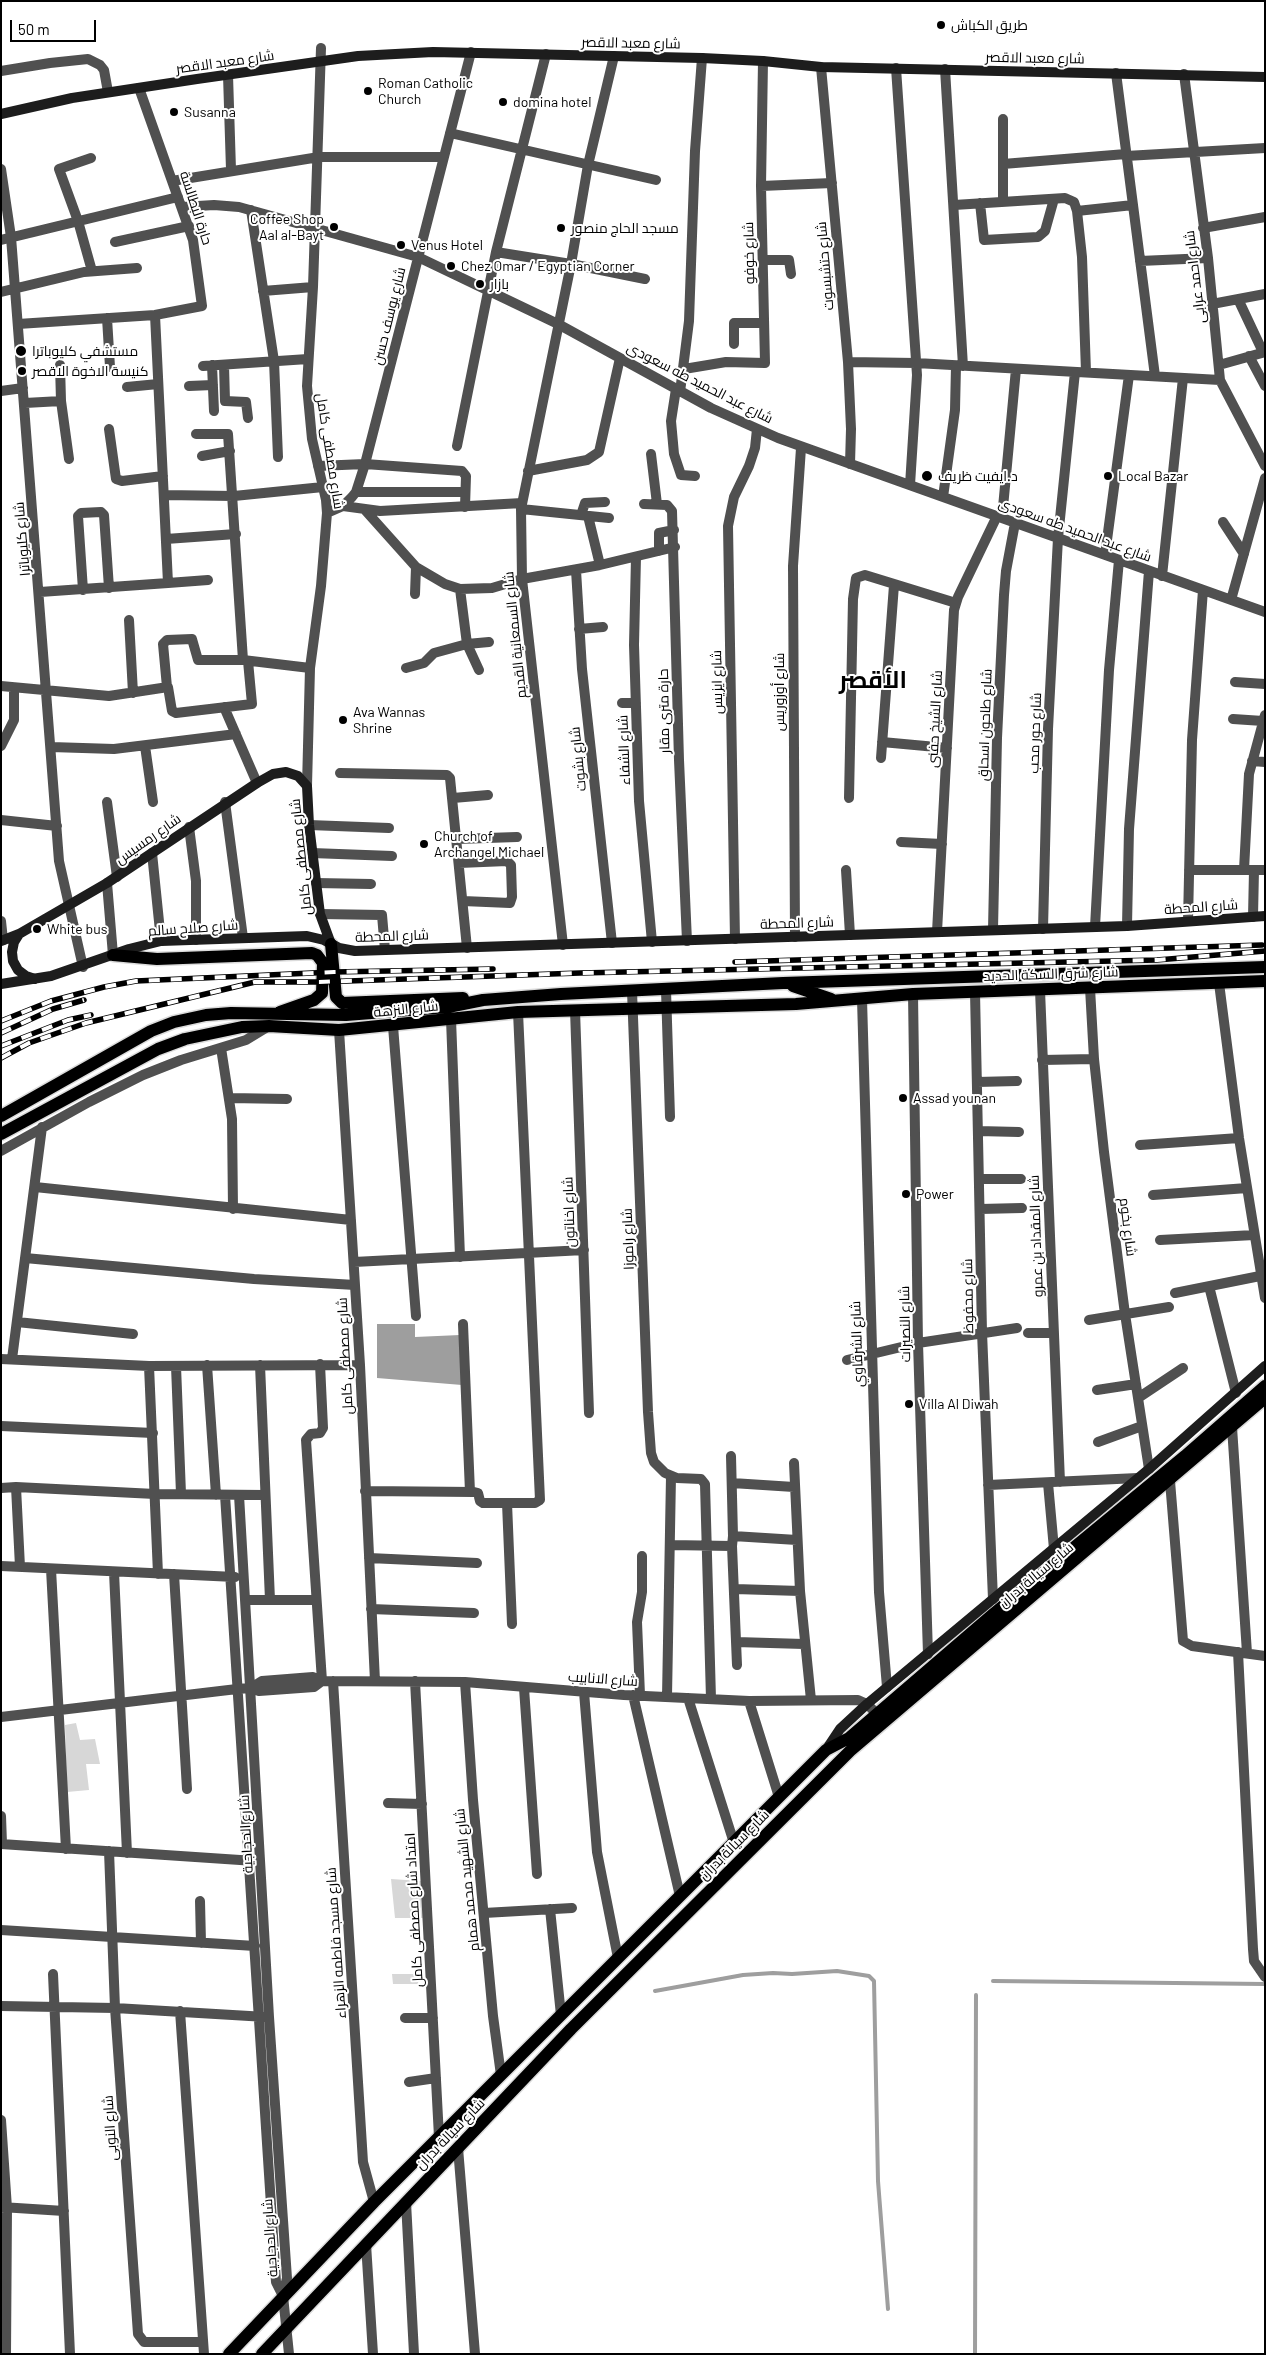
<!DOCTYPE html>
<meta charset="utf-8">
<style>
body{margin:0}
#map{position:relative;width:1266px;height:2355px;overflow:hidden;background:#fff;font-family:Barlow,sans-serif}
canvas{display:block}
.frame{position:absolute;inset:0;border:2px solid #000;pointer-events:none}
.scale{position:absolute;left:10px;top:20px;width:86px;height:22px;box-sizing:border-box;border:2px solid #000;border-top:0;padding-left:6px;font-size:15px;line-height:18px;white-space:nowrap;color:#000;-webkit-text-stroke:4px #fff;paint-order:stroke}
</style>
<div id="map">
<canvas width="1266" height="2355"></canvas>
<div class="frame"></div>
<div class="scale">50 m</div>
</div>
<script>
const ctx = document.querySelector('canvas').getContext('2d');
ctx.lineJoin = 'round';
function paint(path, color) { ctx.fillStyle = color; ctx.fill(path, 'evenodd'); }
const poly = rows => new Path2D(rows.map(r => 'M' + r).join(''));
function strokePath(path, color, width, dash) { ctx.strokeStyle = color; ctx.lineWidth = width; ctx.lineCap = dash ? 'butt' : 'round'; ctx.setLineDash(dash || []); ctx.stroke(path); }
function label(font, color, halo, rows, align = 'center') {
  ctx.font = font + ' Barlow,Cairo,sans-serif'; ctx.lineWidth = 4; ctx.setLineDash([]); ctx.textBaseline = 'middle'; ctx.strokeStyle = halo; ctx.fillStyle = color; for (const [text, x, y, turn = 0] of rows) {
    ctx.save(); ctx.translate(x, y); ctx.rotate((+turn || 0) * Math.PI / 180); ctx.textAlign = isNaN(turn) ? turn : align; if (halo) ctx.strokeText(text, 0, 0); ctx.fillText(text, 0, 0); ctx.restore();
  }
}
const green = poly([
 [76,1723,80,1740,95,1739,100,1764,86,1764,89,1790,67,1792,65,1725],
 [391,1879,421,1881,424,1918,395,1918],
 [392,1974,419,1974,418,1984,393,1984]
]);
const water = poly([
 [377,1324,415,1324,415,1337,460,1335,462,1385,377,1378]
]);
const stream = poly([
 [993,1981,1265,1984],
 [655,1991,743,1975,773,1973,792,1974,837,1971,869,1976,874,1981,878,2181,888,2309],
 [975,2354,976,1995]
]);
const street = poly([
 [821,67,848,362,851,429,850,464],
 [896,68,917,375,910,485],
 [945,69,963,366],
 [1,71,50,63,88,59,100,65,104,70,108,92],
 [1116,73,1155,376],
 [1184,74,1208,258,1220,380,1265,466],
 [228,75,231,170],
 [1003,119,1003,202],
 [450,133,656,180],
 [1126,156,1265,148],
 [91,158,59,169,78,221,92,271],
 [1003,164,1126,154],
 [1,169,11,237,59,861,83,967],
 [172,181,319,157,444,157],
 [761,186,832,183],
 [980,203,984,240,1038,237,1045,231,1054,199],
 [954,205,1065,198,1074,202,1077,211,1082,257,1086,372],
 [182,207,214,205,239,207,418,257,558,324,711,408,778,438,1265,612],
 [251,210,274,361,278,457],
 [1077,211,1133,205],
 [1203,228,1265,217],
 [1,240,178,197],
 [115,242,189,226],
 [496,252,571,264,645,279],
 [763,260,789,260,791,274],
 [1140,261,1208,258],
 [263,291,313,287],
 [1,292,84,272,137,268],
 [1238,299,1263,352],
 [1212,304,1265,294],
 [107,318,110,367],
 [18,324,155,315,202,306,193,240,139,88],
 [734,344,734,323,764,323],
 [1249,356,1265,386],
 [848,362,916,363,1220,380],
 [60,365,61,401,69,459],
 [212,365,214,411],
 [224,365,225,401,246,402,248,418],
 [1219,365,1265,352],
 [203,366,308,359],
 [684,369,726,362,765,363,761,186,763,61],
 [189,386,213,385],
 [127,387,158,384],
 [676,389,671,421,674,454,681,475,695,476],
 [1,391,23,388],
 [680,392,689,321,695,151,702,58],
 [25,403,61,401],
 [109,429,116,479,122,481,163,476],
 [196,434,228,434,243,660],
 [457,446,496,252,546,54],
 [651,454,657,504],
 [202,456,230,451],
 [318,466,365,464,462,471,466,476,465,507],
 [528,471,587,460,599,452,620,358],
 [356,492,465,492],
 [164,495,234,496,323,487],
 [943,497,955,410,956,366],
 [644,504,667,505,672,511,679,760,687,941],
 [343,506,380,511,522,503],
 [521,509,609,518],
 [365,510,416,567,445,584,460,589,492,588,522,579,600,565,675,547],
 [327,513,343,506,352,497,356,492,365,464,471,52],
 [581,515,585,503,605,502],
 [588,516,600,565],
 [1002,518,1016,369],
 [1223,522,1244,554],
 [166,539,236,534],
 [659,551,659,533,674,530],
 [1105,555,1129,375],
 [636,557,634,645,639,801,652,942],
 [576,570,582,669,612,943],
 [1162,576,1183,378],
 [168,583,208,580],
 [460,589,467,644,479,670],
 [83,590,78,516,81,513,101,512,104,515,109,588],
 [40,592,168,583,155,315],
 [415,594,416,567],
 [1231,600,1265,478],
 [129,620,133,693],
 [579,629,603,627],
 [406,668,424,663,434,653,467,644,489,642],
 [1235,682,1265,684],
 [1,686,109,696,168,687,172,711,176,713,252,704,248,661],
 [167,687,163,644,167,640,192,639,198,660,243,660,310,668],
 [622,703,636,703],
 [224,707,257,783],
 [1233,719,1263,721],
 [882,742,947,748],
 [1,746,14,720,14,688],
 [145,746,153,802],
 [51,747,114,749,236,734],
 [881,758,894,585],
 [1252,761,1265,762],
 [340,773,447,775,450,778,467,948],
 [307,786,310,668,321,586,327,513,326,500,312,439,307,386,313,287,321,48],
 [453,798,488,795],
 [849,798,853,599,856,578,865,575,956,603],
 [107,802,117,877],
 [225,802,243,938],
 [1,820,57,826],
 [309,825,389,828],
 [189,827,196,881,196,940],
 [457,839,517,837],
 [901,842,942,844],
 [152,853,161,941],
 [312,853,392,856],
 [459,863,507,861,511,865,512,897,510,903,463,901],
 [846,870,850,935],
 [1189,870,1265,870],
 [1244,870,1249,774,1265,715],
 [107,883,113,955],
 [316,883,371,884],
 [320,914,382,915,385,950],
 [1253,917,1254,870],
 [1,921,3,940],
 [1188,921,1192,740,1203,590],
 [1127,926,1129,829,1149,571],
 [1095,927,1109,670,1119,560],
 [1043,929,1048,729,1058,538,1075,372],
 [993,930,997,738,1004,595,1006,571,1015,523],
 [937,932,954,610,958,597,997,516],
 [795,937,793,566,801,448],
 [735,939,728,526,734,497,749,466,755,448,757,429],
 [563,945,522,579,521,509,571,264,588,165,614,56],
 [1219,983,1239,1138,1265,1298],
 [1090,988,1094,1059,1104,1152,1125,1314,1149,1469],
 [666,990,670,1117],
 [1040,990,1060,1482],
 [632,991,648,1412,651,1453,654,1462,665,1473,677,1478,701,1479,705,1484,711,1699],
 [975,992,982,1332,993,1599],
 [913,994,918,1343,928,1654],
 [862,999,879,1592,887,1687],
 [575,1010,589,1413],
 [451,1019,460,1257],
 [393,1026,416,1316],
 [339,1030,360,1365,375,1681],
 [221,1048,232,1119,233,1209],
 [1042,1060,1094,1059],
 [977,1082,1017,1081],
 [230,1098,287,1099],
 [978,1131,1019,1132],
 [1140,1145,1239,1138],
 [1,1151,89,1102,143,1075,181,1060,246,1040,269,1026],
 [979,1179,1021,1179],
 [35,1187,351,1220],
 [1153,1195,1247,1188],
 [980,1209,1022,1208],
 [1160,1240,1254,1235],
 [25,1258,254,1279,355,1285],
 [354,1262,584,1250],
 [1209,1286,1236,1393],
 [1175,1293,1260,1276],
 [1089,1320,1169,1307],
 [17,1322,133,1334],
 [463,1324,470,1492],
 [1028,1333,1054,1333],
 [1,1359,149,1366,360,1365],
 [12,1359,42,1127],
 [847,1360,918,1343,1017,1328],
 [320,1364,323,1428,320,1433,311,1434,306,1440,322,1681],
 [207,1365,216,1495],
 [260,1365,270,1600],
 [149,1366,158,1574],
 [176,1366,181,1494],
 [1097,1390,1136,1384],
 [1138,1398,1183,1368],
 [1,1426,153,1433],
 [1232,1427,1247,1653],
 [1098,1442,1142,1426],
 [731,1456,733,1536,732,1546,737,1665],
 [794,1463,800,1591,811,1700],
 [1170,1481,1183,1641,1192,1646,1265,1656],
 [732,1483,794,1487],
 [1048,1483,1054,1549],
 [988,1485,1138,1478],
 [16,1487,20,1567],
 [1,1488,16,1487,155,1494,265,1495],
 [365,1491,474,1492,478,1493,480,1501,483,1503,535,1503,540,1500,518,1012],
 [225,1495,276,2282,283,2296,289,2354],
 [239,1495,269,2017,287,2278,283,2295],
 [507,1503,512,1624],
 [733,1536,797,1540],
 [670,1545,732,1546],
 [369,1558,477,1563],
 [1,1566,235,1577],
 [51,1569,66,1849],
 [114,1572,127,1853],
 [174,1574,187,1789],
 [735,1589,800,1591],
 [245,1600,316,1600],
 [371,1609,474,1613],
 [736,1642,804,1644],
 [1238,1652,1253,1949,1254,1961,1265,1977],
 [333,1681,363,2162,374,2202],
 [415,1681,439,2137],
 [465,1682,473,1800,493,2016,501,2075],
 [251,1688,262,1681,313,1677,322,1681,465,1682,624,1695,749,1701,858,1700,867,1704,877,1714],
 [524,1688,537,1874],
 [584,1692,597,1852,618,1958],
 [633,1695,680,1896],
 [640,1695,637,1622,642,1592,642,1556],
 [667,1697,671,1476],
 [688,1698,734,1843],
 [749,1701,779,1797],
 [1,1717,237,1689,251,1688,259,1691,314,1687,322,1681],
 [388,1803,422,1804],
 [1,1816,2,1844],
 [1,1844,255,1861],
 [109,1851,115,2008,138,2334,144,2342,202,2342],
 [200,1901,201,1943],
 [550,1909,561,2015],
 [484,1913,572,1908],
 [1,1930,255,1946],
 [53,1974,70,2354],
 [1,2006,115,2008,266,2017],
 [180,2011,204,2354],
 [405,2018,433,2018],
 [409,2082,436,2078],
 [1,2120,7,2208,6,2354],
 [458,2148,475,2354],
 [406,2202,414,2354],
 [1,2207,64,2211],
 [366,2244,373,2354]
]);
const secondary = poly([
 [1,114,72,98,197,79,358,56,433,52,702,58,763,61,821,67,1265,77],
 [19,934,14,942,12,952,13,961,18,970,26,976,35,979],
 [1,941,19,934,107,883,257,783,273,774,286,772,298,776,307,786,309,825,320,914,331,944],
 [1,984,51,976,129,949,161,941,307,936,324,940,339,948,355,951,1127,926,1265,916],
 [826,1750,840,1729,867,1704,1149,1469,1265,1366]
]);
const primary = poly([
 [331,944,336,997,342,1003,463,998],
 [113,955,157,959,312,953,317,955,323,963,322,993,314,1000,280,1012],
 [793,986,831,999],
 [1,1116,151,1031,174,1022,206,1015,231,1013,346,1015,448,1007,483,1000,561,994,783,983,1265,967],
 [1,1134,158,1049,185,1039,242,1027,269,1026,339,1030,518,1012,796,1004,913,994,1265,981],
 [229,2354,374,2202,826,1750,849,1738,992,1615,1185,1456,1265,1386],
 [262,2354,571,2029,850,1751,1265,1398]
]);
const rail = poly([
 [735,962,1262,945],
 [1,1021,51,1001,104,987,136,981,334,972,493,969],
 [1,1033,53,1009,84,1000],
 [1,1046,68,1020,91,1015],
 [1,1058,29,1043,86,1023,255,982,319,982,580,973,1157,960,1265,951]
]);
const markers = [
 [941,25,5,"#000"],
 [368,91,5,"#000"],
 [503,102,5,"#000"],
 [174,112,5,"#000"],
 [334,227,5,"#000"],
 [561,228,5,"#000"],
 [401,245,5,"#000"],
 [451,266,5,"#000"],
 [480,284,5,"#000"],
 [21,351,6,"#000"],
 [22,371,5,"#000"],
 [927,476,6,"#000"],
 [1108,476,5,"#000"],
 [343,720,5,"#000"],
 [424,844,5,"#000"],
 [37,929,5,"#000"],
 [903,1098,5,"#000"],
 [906,1194,5,"#000"],
 [909,1404,5,"#000"]
];
const poiNames = [
 ["طريق الكباش",951,25],
 ["Roman Catholic",378,83],
 ["Church",378,99],
 ["domina hotel",513,102],
 ["Susanna",184,112],
 ["Coffee Shop",324,219,"right"],
 ["Aal al‑Bayt",324,235,"right"],
 ["مسجد الحاج منصور",571,228],
 ["Venus Hotel",411,245],
 ["Chez Omar / Egyptian Corner",461,266],
 ["بازار",490,284],
 ["مستشفي كليوباترا",32,351],
 ["كنيسة الاخوة الاقصر",32,371],
 ["د.ايفيت ظريف",938,476],
 ["Local Bazar",1118,476],
 ["Ava Wannas",353,712],
 ["Shrine",353,728],
 ["Church of",434,836],
 ["Archangel Michael",434,852],
 ["White bus",47,929],
 ["Assad younan",913,1098],
 ["Power",916,1194],
 ["Villa Al Diwah",919,1404]
];
const streetNames = [
 ["شارع معبد الاقصر",631,43,1],
 ["شارع معبد الاقصر",1035,58,1],
 ["شارع معبد الاقصر",225,62,-8],
 ["حارة البطالسة",196,208,72],
 ["شارع خوفو",749,253,-91],
 ["شارع حتشبسوت",825,266,-95],
 ["شارع احمد عرابى",1195,277,-97],
 ["شارع يوسف حسن",389,316,-76],
 ["شارع عبد الحميد طه سعودى",700,383,27],
 ["شارع مصطفى كامل",330,451,81],
 ["شارع عبد الحميد طه سعودى",1075,530,20],
 ["شارع كليوباترا",22,539,-95],
 ["شارع السمعانية القديم",515,635,-96],
 ["شارع ايزيس",717,682,-91],
 ["شارع أوزوريس",779,692,-90],
 ["حارة مترى مقار",664,711,-91],
 ["شارع الشيخ حفنى",935,719,-87],
 ["شارع طاحون اسحاق",985,725,-88],
 ["شارع حور محب",1035,733,-88],
 ["شارع الشفاء",624,750,-92],
 ["شارع بشوت",578,759,-96],
 ["شارع رمسيس",148,839,-35],
 ["شارع مصطفى كامل",301,857,-96],
 ["شارع المحطة",1201,907,-4],
 ["شارع المحطة",797,923,-2],
 ["شارع صلاح سالم",193,928,-4],
 ["شارع المحطة",392,936,-2],
 ["شارع شرق السكة الحديد",1051,974,-2],
 ["شارع النزهة",406,1009,-6],
 ["شارع اخناتون",569,1212,-92],
 ["شارع بخوم",1128,1227,83],
 ["شارع المقداد بن عمرو",1036,1236,-92],
 ["شارع راموزا",628,1239,-92],
 ["شارع محفوظ",968,1296,-91],
 ["شارع النصيرات",905,1324,-91],
 ["شارع الشرقاوي",857,1344,-92],
 ["شارع مصطفى كامل",345,1356,-93],
 ["شارع سيالة بدران",1036,1575,-40],
 ["شارع الانابيب",603,1679,4],
 ["شارع الحجاجية",246,1834,-93],
 ["شارع سيالة بدران",734,1845,-45],
 ["شارع الشهيد محمد همام",467,1880,-96],
 ["امتداد شارع مصطفى كامل",414,1910,-93],
 ["شارع مسجد فاطمه الزهراء",336,1943,-94],
 ["شارع النوبى",110,2128,-94],
 ["شارع سيالة بدران",450,2134,-46],
 ["شارع الحجاجية",270,2238,-94]
];
const townNames = [
 ["الأقصر",873,680]
];
paint(green, '#d7d7d7');
paint(water, '#9e9e9e');
strokePath(stream, '#9e9e9e', 4);
strokePath(primary, '#dbdbdb', 15);
strokePath(street, '#505050', 10);
strokePath(secondary, '#1d1d1d', 10);
strokePath(primary, '#000', 12);
strokePath(rail, '#000', 5.5);
strokePath(rail, '#fff', 4, [11]);
for (const [x, y, r, color] of markers) { const dot = new Path2D(); dot.arc(x, y, r, 0, 2 * Math.PI); ctx.fillStyle = color; ctx.fill(dot); strokePath(dot, '#fff', 2); }
label('14px', '#000', '#fff', poiNames, 'left');
label('14px', '#000', '#fff', streetNames);
label('bold 24px', '#000', '#fff', townNames);
</script>
